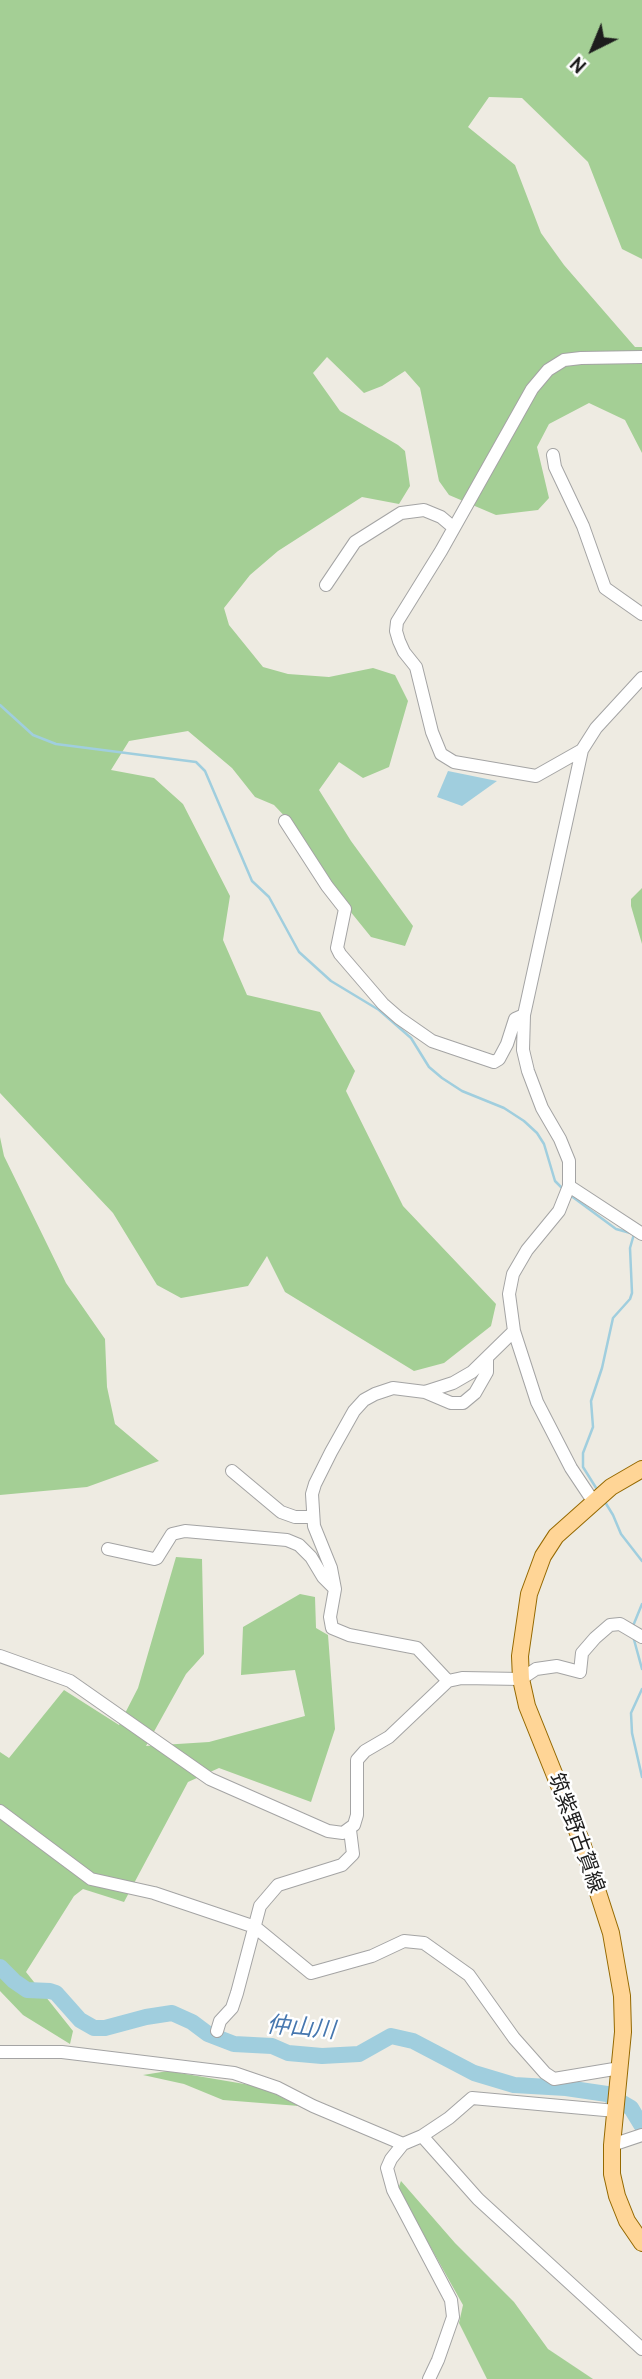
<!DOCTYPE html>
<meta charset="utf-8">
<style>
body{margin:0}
#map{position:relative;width:642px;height:2379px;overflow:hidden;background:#eeebe2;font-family:Cabin,sans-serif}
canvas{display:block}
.north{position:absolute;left:558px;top:14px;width:70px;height:70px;-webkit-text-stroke:5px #fff;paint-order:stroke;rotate:223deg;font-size:19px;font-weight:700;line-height:28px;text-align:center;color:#1d1d1d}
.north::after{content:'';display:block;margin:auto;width:24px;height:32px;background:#1d1d1d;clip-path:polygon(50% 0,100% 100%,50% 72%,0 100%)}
</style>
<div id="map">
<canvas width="642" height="2379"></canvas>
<div class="north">N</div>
</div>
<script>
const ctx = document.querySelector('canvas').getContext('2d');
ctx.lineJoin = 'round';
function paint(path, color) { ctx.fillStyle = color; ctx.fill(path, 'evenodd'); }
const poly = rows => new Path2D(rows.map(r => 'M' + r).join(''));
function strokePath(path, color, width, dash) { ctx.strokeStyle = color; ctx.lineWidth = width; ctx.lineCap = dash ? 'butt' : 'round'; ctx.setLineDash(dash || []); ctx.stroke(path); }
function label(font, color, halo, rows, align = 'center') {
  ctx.font = font + ' Cabin,"Noto Sans JP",sans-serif'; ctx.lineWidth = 5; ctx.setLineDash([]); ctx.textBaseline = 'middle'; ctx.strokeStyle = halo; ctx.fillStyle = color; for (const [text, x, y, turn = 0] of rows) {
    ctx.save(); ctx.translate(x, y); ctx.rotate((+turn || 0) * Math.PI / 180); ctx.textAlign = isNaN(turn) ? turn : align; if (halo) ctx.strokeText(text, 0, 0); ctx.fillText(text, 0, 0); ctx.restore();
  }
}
const forest = poly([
 [0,0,642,0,642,259,622,249,588,162,522,98,489,97,468,127,515,165,541,233,564,265,635,347,642,347,642,453,625,420,589,403,549,424,537,447,549,498,538,510,496,515,449,495,439,481,420,388,405,371,382,386,364,393,327,357,313,373,340,411,398,445,405,451,410,486,399,504,362,497,278,551,250,575,224,608,229,625,263,667,288,674,329,677,373,668,395,675,408,701,389,767,363,778,339,762,319,790,351,841,413,926,405,946,371,937,341,900,294,826,274,805,255,797,232,768,188,731,129,741,111,770,154,778,183,804,230,896,223,940,247,995,320,1012,355,1071,346,1091,403,1206,496,1304,491,1326,444,1363,414,1371,285,1292,267,1256,248,1286,181,1298,157,1285,113,1213,0,1093],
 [642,888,642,944,631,906,631,899],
 [0,1137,4,1156,66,1283,105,1339,107,1387,115,1424,159,1461,87,1487,0,1495],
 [176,1557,202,1559,204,1654,186,1674,146,1746,209,1742,305,1716,295,1670,241,1675,243,1627,300,1594,315,1597,316,1628,328,1635,335,1729,311,1802,219,1768,188,1782,124,1902,83,1889,74,1896,26,1972,73,2031,70,2044,23,2015,0,1991,0,1752,9,1758,64,1690,119,1725,138,1688],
 [168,2071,262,2087,299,2106,223,2100,184,2084,143,2075],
 [401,2181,455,2243,514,2302,548,2349,593,2379,487,2379,459,2323,463,2305,398,2189]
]);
const water = poly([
 [448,771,497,781,462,806,437,797]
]);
const stream = poly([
 [0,705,33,735,56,744,196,762,205,771,252,881,269,897,299,952,331,981,379,1010,411,1038,429,1067,442,1078,462,1091,504,1108,524,1121,537,1133,544,1144,555,1181,562,1188],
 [570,1195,616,1229,634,1234,630,1248,632,1293,630,1299,613,1318,602,1368,591,1401,593,1427,583,1453,583,1467,598,1491],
 [605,1502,613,1515,621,1534,642,1561],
 [633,1626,642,1604],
 [633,1636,642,1669],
 [642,1689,631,1713,632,1733,642,1777]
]);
const river = poly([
 [0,1967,14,1981,27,1990,50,1991,56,1993,80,2020,94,2028,105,2028,146,2017,172,2013,192,2022,208,2034,234,2044,272,2046,288,2053,322,2056,359,2054,391,2036,413,2041,474,2073,514,2085,566,2088,607,2094,631,2108,642,2126]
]);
const minor = poly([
 [553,455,555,467,583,526,605,588,642,614],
 [326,585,355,542,401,513,424,510,441,517,454,528],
 [582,750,536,776,454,762,441,754,432,732,416,667,404,652,399,641,396,631,397,622,441,551,532,389,548,370,564,360,581,358,642,357],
 [285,821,327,886,345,909,337,948,340,954,383,1004,399,1018,432,1041,494,1062,499,1059,507,1044,515,1019,524,1015],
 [569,1186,642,1234],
 [425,1392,453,1383,472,1372,514,1331],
 [232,1471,281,1512,295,1517,313,1517],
 [593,1501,571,1468,537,1402,514,1331,509,1294,513,1274,527,1250,559,1211,569,1186,569,1161,560,1139,542,1108,528,1071,523,1050,524,1015,582,750,596,728,642,678],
 [108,1549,154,1559,157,1558,172,1534,185,1531,287,1540,299,1545,311,1557,323,1577,334,1588],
 [0,1656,70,1681,210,1779,328,1831,343,1833,354,1825,357,1815,357,1760,365,1751,389,1737,448,1681,462,1678,521,1679,536,1669,557,1666,580,1672,582,1653,595,1638,610,1625,620,1624,642,1637],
 [448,1681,417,1648,349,1635,332,1628,330,1617,335,1589,331,1568,314,1526,312,1494,315,1484,331,1452,354,1411,364,1400,375,1394,393,1388,425,1392,451,1403,463,1403,475,1393,487,1372,487,1358],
 [0,1811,91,1879,154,1893,255,1927,311,1973,372,1956,404,1941,424,1943,469,1975,514,2038,545,2073,554,2079,620,2068],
 [217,2031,220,2021,232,2008,237,1993,260,1906,278,1885,342,1865,353,1854,350,1830],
 [0,2052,62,2052,234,2073,278,2088,313,2106,403,2144],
 [422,2136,478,2199,642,2349],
 [612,2145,642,2135],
 [429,2379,438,2360,453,2317,451,2300,393,2190,387,2168,391,2159,403,2144,422,2136,449,2118,472,2098,616,2111]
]);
const major = poly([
 [642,1469,611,1487,556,1536,543,1556,529,1594,520,1656,521,1679,527,1706,582,1843,611,1933,622,1996,623,2032,612,2145,612,2174,617,2196,627,2221,642,2243]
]);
const streetNames = [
 ["筑紫野古賀線",576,1833,70]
];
const waterNames = [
 ["仲山川",301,2028,5]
];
paint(forest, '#a4cf95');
paint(water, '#a0cede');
strokePath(stream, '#a0cede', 2.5);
strokePath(river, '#a0cede', 16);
strokePath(minor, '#a4a4a4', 14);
strokePath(major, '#956900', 18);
strokePath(minor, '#fff', 12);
strokePath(major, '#ffd596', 16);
label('21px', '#1d1d1d', '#fff', streetNames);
label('italic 23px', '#4677af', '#fff', waterNames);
</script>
